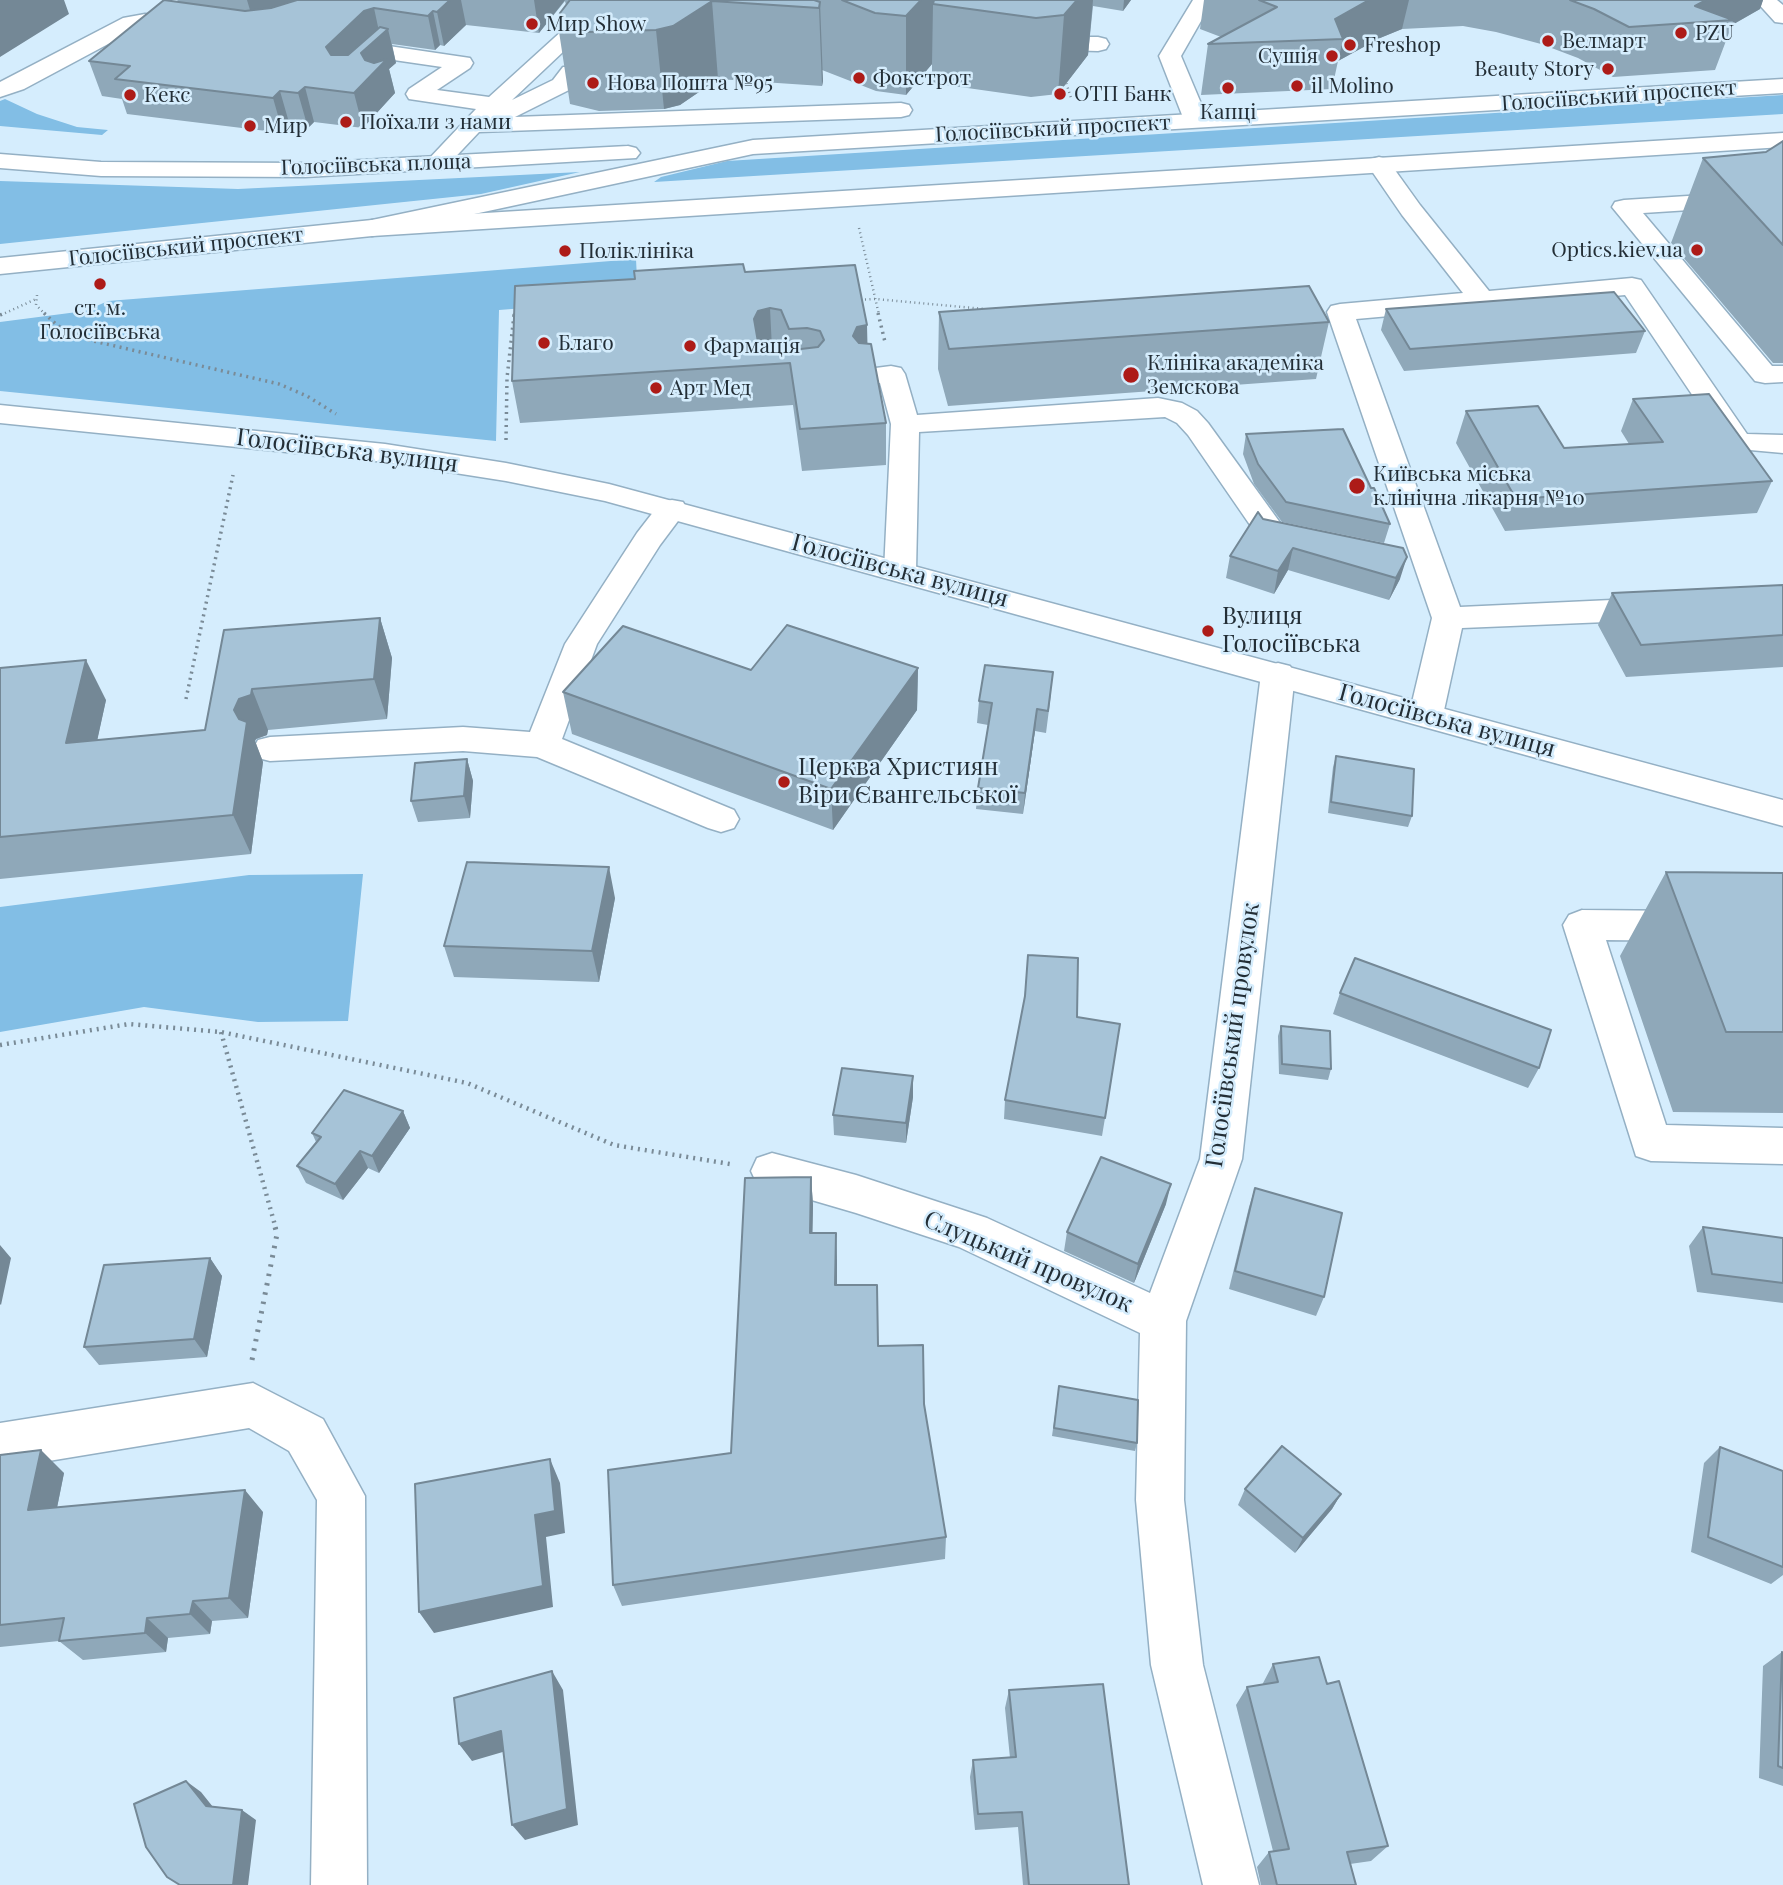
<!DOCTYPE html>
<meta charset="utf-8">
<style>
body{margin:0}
canvas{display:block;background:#d5edfd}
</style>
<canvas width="1783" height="1885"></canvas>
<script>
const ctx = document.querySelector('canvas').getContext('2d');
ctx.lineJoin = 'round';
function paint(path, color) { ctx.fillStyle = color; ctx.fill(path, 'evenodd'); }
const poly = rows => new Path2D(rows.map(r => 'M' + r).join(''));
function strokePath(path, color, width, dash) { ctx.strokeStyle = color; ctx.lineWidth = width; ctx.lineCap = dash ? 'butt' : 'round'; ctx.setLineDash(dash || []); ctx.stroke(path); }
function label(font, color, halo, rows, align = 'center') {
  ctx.font = font + ' "Playfair Display",serif'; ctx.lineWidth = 5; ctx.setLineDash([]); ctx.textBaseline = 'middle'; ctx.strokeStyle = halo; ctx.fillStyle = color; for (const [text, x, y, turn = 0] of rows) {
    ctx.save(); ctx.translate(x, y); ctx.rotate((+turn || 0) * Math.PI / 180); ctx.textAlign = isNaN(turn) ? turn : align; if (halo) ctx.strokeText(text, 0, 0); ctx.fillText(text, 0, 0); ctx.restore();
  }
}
const green = poly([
 [1783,95,1783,114,654,182,661,177,727,161],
 [5,99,37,114,77,127,108,130,102,135,0,126,0,101],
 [580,172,481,194,0,244,0,181,238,189],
 [636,259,638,299,499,310,496,441,0,391,0,322,85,311,108,301],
 [363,874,348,1021,258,1022,144,1007,0,1032,0,907,249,875]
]);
const pathFar3 = poly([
 [1065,79,1071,98],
 [859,228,879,315],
 [37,295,36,305,46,315],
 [856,300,876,299,984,309],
 [1,315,36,299]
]);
const pathFar2 = poly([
 [44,313,58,326,89,340,279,384,307,396,336,414],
 [878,313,885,342],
 [0,315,5,313],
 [506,440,507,378,514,315,520,315],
 [186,699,233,475]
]);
const pathFar1 = poly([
 [221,1032,276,1229],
 [0,1045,129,1024,221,1032,467,1083,614,1145,730,1164]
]);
const path = poly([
 [252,1360,277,1234,275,1227]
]);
const minor = poly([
 [596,0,618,0,512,100,553,80,563,67,579,67,582,72,579,77,569,90,515,117,901,103,909,105,912,110,909,115,901,117,479,132,445,168,437,170,429,168,425,163,476,109,409,99,406,94,409,89,442,67,387,59,360,83,352,85,344,83,341,78,374,47,382,45,470,58,473,63,470,68,437,90,489,97,596,0],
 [1193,0,1213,0,1181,56,1208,120,1204,125,1196,127,1188,125,1184,120,1159,56,1193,0],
 [1755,0,1777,0,1783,5,1783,23,1775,22,1755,0],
 [145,14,191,20,199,21,202,26,199,31,191,32,145,26,138,28,24,89,0,97,0,82,123,18,145,14],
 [1037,37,1098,37,1106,39,1109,44,1106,49,1098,51,1029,49,1026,44,1029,39,1037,37],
 [1379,157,1387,159,1420,205,1489,291,1632,278,1641,280,1747,434,1783,435,1783,453,1728,448,1625,295,1356,319,1460,607,1655,598,1666,602,1671,609,1666,616,1655,620,1462,628,1443,715,1438,723,1426,727,1414,723,1409,715,1432,618,1327,312,1331,306,1340,304,1463,293,1402,215,1367,164,1371,159,1379,157],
 [1783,190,1783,204,1643,213,1772,366,1783,366,1783,382,1765,383,1755,381,1612,207,1615,202,1624,200,1783,190],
 [891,366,901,368,905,374,917,415,1158,398,1182,403,1197,411,1208,423,1281,524,1311,531,1315,538,1311,545,1300,548,1259,538,1188,435,1177,423,1165,417,919,432,916,571,911,578,900,581,889,578,884,571,891,424,880,383,860,382,856,376,860,370,891,366],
 [672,500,683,502,687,509,660,545,597,644,562,739,734,810,739,819,734,828,721,832,708,828,537,757,463,751,270,761,258,758,253,749,258,740,270,737,463,727,530,732,565,644,637,533,661,502,672,500],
 [1278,663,1290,666,1295,674,1242,1159,1186,1321,1184,1500,1203,1665,1259,1885,1203,1885,1151,1665,1136,1500,1140,1333,959,1247,856,1213,757,1184,751,1171,757,1158,772,1153,856,1175,987,1218,1150,1293,1200,1159,1261,674,1266,666,1278,663],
 [1582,910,1690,911,1704,916,1709,926,1704,936,1690,941,1606,940,1666,1125,1783,1128,1783,1164,1651,1161,1636,1156,1563,925,1569,915,1582,910],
 [253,1383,323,1419,365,1496,367,1885,311,1885,317,1500,289,1451,249,1428,0,1469,0,1423,253,1383]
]);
const major = poly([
 [1783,79,1783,93,753,154,372,236,363,233,359,228,363,223,372,220,753,140,1783,79],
 [628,146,636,148,640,153,636,158,305,177,101,176,0,168,0,154,101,162,305,163,628,146],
 [0,405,385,444,506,463,609,484,1783,800,1783,826,605,501,506,481,385,462,0,423,0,405]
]);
const highway = poly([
 [1783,133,1783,147,372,236,0,274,0,258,372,220,1783,133]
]);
const wall = poly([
 [177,0,1131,0,1123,11,1093,6,1088,55,1058,94,1031,97,932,83,932,64,906,95,876,91,822,70,823,81,822,86,718,79,680,105,664,109,599,111,570,104,558,25,566,5,565,1,539,33,466,25,444,46,440,45,435,50,392,44,396,63,389,69,395,93,363,128,314,122,308,128,290,126,283,133,127,114,122,99,102,96,89,61,178,1],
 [1204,0,1763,0,1760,9,1732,25,1715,70,1613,77,1578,58,1541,44,1496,32,1463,26,1402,29,1380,38,1338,61,1332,89,1201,95,1208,44,1221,37,1200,29],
 [1783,141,1783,363,1773,363,1671,243,1703,158,1766,152],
 [745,272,867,344,886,423,886,465,802,471,793,405,520,423,512,381,635,279],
 [772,349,782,351,775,352,768,351],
 [1386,309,1645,331,1636,353,1404,371,1381,330],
 [939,312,1329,322,1316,379,948,406,938,369],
 [1633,399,1772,481,1757,513,1505,531,1456,443,1466,411,1564,448,1629,444,1621,431],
 [1246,434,1390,524,1384,543,1282,522,1254,484,1243,454],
 [1263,519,1400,579,1389,600,1288,570,1274,594,1226,578,1230,556],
 [1783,585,1783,667,1626,677,1598,625,1612,593],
 [380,618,392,658,387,719,268,730,267,735,256,739,255,741,263,762,251,854,0,879,0,668,106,700,97,740,205,730,224,630],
 [918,668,917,710,833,830,572,734,563,692,751,670],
 [1051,694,1046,733,1035,731,1023,814,976,809,978,788,988,725,977,723,979,701],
 [1336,756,1412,816,1408,827,1328,813,1333,767],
 [467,759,473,781,470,818,418,822,411,801],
 [1666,872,1783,873,1783,1113,1673,1112,1620,956],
 [615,898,599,982,454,977,444,946],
 [1028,955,1077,1017,1105,1118,1102,1136,1004,1119,1005,1100,1024,1002],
 [1340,993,1539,1068,1528,1088,1333,1014],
 [1281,1026,1331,1069,1328,1080,1279,1074,1278,1036],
 [913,1076,913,1097,906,1143,834,1135,833,1115],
 [403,1111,410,1128,379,1173,368,1168,343,1200,306,1183,297,1166,316,1142,312,1133],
 [811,1177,813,1205,812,1233,836,1233,837,1285,878,1346,924,1404,946,1537,945,1559,622,1606,613,1585,731,1453],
 [1255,1188,1324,1297,1316,1316,1229,1289,1249,1207],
 [1166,1204,1134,1283,1064,1251,1067,1232],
 [1703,1227,1783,1238,1783,1303,1697,1292,1689,1246],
 [210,1258,222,1276,207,1357,99,1365,84,1347],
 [1059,1386,1137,1443,1135,1451,1052,1436],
 [1720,1447,1783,1471,1783,1575,1771,1584,1691,1552,1704,1463],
 [0,1455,64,1473,57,1508,263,1512,248,1618,212,1621,210,1634,168,1638,166,1652,83,1660,59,1641,0,1647],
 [1245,1489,1341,1494,1332,1509,1295,1553,1238,1505],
 [1782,1652,1783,1653,1783,1786,1759,1778,1763,1666],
 [1273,1664,1327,1684,1388,1846,1371,1861,1350,1864,1356,1885,1261,1885,1257,1867,1269,1852,1273,1851,1236,1705,1247,1687,1262,1685],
 [1009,1690,1129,1885,1023,1885,1018,1827,975,1830,970,1777,973,1760,1010,1758,1005,1708]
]);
const shadedWall = poly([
 [0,0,64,0,69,14,0,57],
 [247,0,320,0,255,27],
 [450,0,461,0,466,25,444,46,437,12],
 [534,0,565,0,539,33],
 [921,0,935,0,933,4,932,64,906,95,906,16],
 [1077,0,1093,0,1088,55,1058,94,1064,15],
 [1124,0,1131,0,1123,11],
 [1369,0,1409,0,1402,29,1380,38,1338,61,1343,39,1335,19],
 [1706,0,1763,0,1760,9,1732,25,1733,20,1695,6],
 [712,1,718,79,680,105,664,109,656,30],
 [820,2,823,81,822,86,819,8],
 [374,8,380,36,388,29,396,63,389,69,395,93,363,128,354,93,326,47,364,11],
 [433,11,440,45,435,50,428,16],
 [305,87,314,122,308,128,298,93],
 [280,91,290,126,283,133,273,98],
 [770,308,772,349,761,353,756,360,754,319,758,311],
 [867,325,868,366,853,336,857,327],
 [1293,548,1288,570,1274,594,1278,571],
 [1407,557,1400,579,1389,600,1396,578],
 [380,618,392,658,387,719,374,679],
 [86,660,106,700,88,783,66,743],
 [918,668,917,710,833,830,831,789],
 [252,689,268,730,267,735,256,739,255,741,263,762,251,854,233,815,234,710,239,699],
 [1037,709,1035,731,1023,814,1025,793],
 [467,759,473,781,470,818,464,796],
 [609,867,615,898,599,982,592,951],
 [913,1076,913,1097,906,1143,906,1123],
 [403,1111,410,1128,379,1173,372,1156],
 [360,1151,368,1168,343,1200,335,1184],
 [811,1177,813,1205,812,1261,810,1233],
 [1171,1184,1166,1204,1134,1283,1138,1264],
 [836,1233,837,1261,837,1312,835,1285],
 [0,1245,11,1258,1,1305,0,1304],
 [210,1258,222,1276,207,1357,194,1339],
 [41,1450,64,1473,52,1532,28,1510],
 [550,1459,560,1483,565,1533,546,1537,553,1607,434,1633,419,1612,535,1515],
 [245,1490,263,1512,248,1618,229,1598],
 [1341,1494,1332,1509,1295,1553,1303,1538],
 [193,1601,212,1621,210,1634,190,1614],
 [147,1618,168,1638,166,1652,145,1633],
 [552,1671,563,1690,578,1825,525,1840,512,1825],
 [501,1731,513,1749,472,1761,459,1744],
 [186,1781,201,1792,221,1817,206,1806],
 [242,1810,256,1820,248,1885,233,1885]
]);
const building = poly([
 [164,0,245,11,271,8,297,0,450,0,437,12,433,11,428,16,374,8,364,11,326,47,331,55,348,55,380,27,388,29,361,53,365,60,374,63,387,59,354,93,305,87,298,93,280,91,273,98,115,79,130,66,89,61,164,0],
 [570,0,814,0,820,2,819,8,712,1,673,26,656,30,588,32,558,25,560,13,570,0],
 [842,0,921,0,906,16,875,13,842,0],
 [934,0,1077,0,1064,15,1036,18,933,4,934,0],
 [1259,0,1369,0,1335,19,1343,39,1208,44,1277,7,1259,0],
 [1570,0,1706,0,1695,6,1733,20,1629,27,1594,9,1570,0],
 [1783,141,1783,245,1703,158,1766,152,1783,141],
 [743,264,745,272,855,265,867,325,857,327,853,336,859,343,871,344,886,423,800,429,790,363,512,381,515,286,635,279,634,271,743,264],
 [770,308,781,310,789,329,807,328,820,331,824,340,818,347,775,352,762,349,758,342,754,319,758,311,770,308],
 [1309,286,1329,322,949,349,939,312,1309,286],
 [1614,292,1645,331,1410,349,1386,309,1614,292],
 [1709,394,1772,481,1516,499,1466,411,1538,406,1564,448,1663,442,1633,399,1709,394],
 [1343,429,1371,488,1374,488,1390,524,1286,502,1258,464,1246,434,1343,429],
 [1258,512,1263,519,1403,548,1407,557,1396,578,1293,548,1278,571,1230,556,1258,512],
 [1783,585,1783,635,1641,645,1612,593,1783,585],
 [380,618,374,679,252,689,251,695,239,699,234,710,239,719,247,722,233,815,0,837,0,668,86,660,66,743,205,730,224,630,380,618],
 [787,625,918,668,831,789,563,692,623,626,751,670,787,625],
 [985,665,1053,672,1048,711,1037,709,1025,793,978,788,992,703,979,701,985,665],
 [1336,756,1414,769,1412,816,1331,802,1336,756],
 [467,759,464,796,411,801,415,763,467,759],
 [467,862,609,867,592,951,444,946,467,862],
 [1666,872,1783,873,1783,1032,1726,1032,1666,872],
 [1028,955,1078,958,1077,1017,1120,1024,1105,1118,1005,1100,1025,996,1028,955],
 [1355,958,1551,1030,1539,1068,1340,993,1355,958],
 [1281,1026,1330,1031,1331,1069,1282,1064,1281,1026],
 [842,1068,913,1076,906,1123,833,1115,842,1068],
 [344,1090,403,1111,372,1156,360,1151,335,1184,297,1166,321,1137,312,1133,344,1090],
 [1101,1157,1171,1184,1138,1264,1067,1232,1101,1157],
 [811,1177,810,1233,836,1233,835,1285,877,1285,878,1346,923,1345,924,1404,946,1537,613,1585,608,1470,731,1453,745,1178,811,1177],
 [1255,1188,1342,1213,1324,1297,1235,1271,1255,1188],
 [1703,1227,1783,1238,1783,1283,1712,1274,1703,1227],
 [210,1258,194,1339,84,1347,104,1265,210,1258],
 [1059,1386,1138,1400,1137,1443,1054,1428,1059,1386],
 [1282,1446,1341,1494,1303,1538,1245,1489,1282,1446],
 [1720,1447,1783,1471,1783,1567,1708,1537,1720,1447],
 [41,1450,28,1510,245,1490,229,1598,193,1601,190,1614,147,1618,145,1633,59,1641,64,1618,0,1625,0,1455,41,1450],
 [550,1459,555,1511,535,1515,543,1586,419,1612,415,1484,550,1459],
 [1782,1652,1783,1653,1783,1768,1778,1766,1782,1652],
 [1319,1657,1327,1684,1339,1681,1388,1846,1347,1852,1356,1885,1277,1885,1269,1852,1289,1849,1247,1687,1278,1682,1273,1664,1319,1657],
 [552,1671,567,1809,512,1825,501,1731,459,1744,454,1698,552,1671],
 [1103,1684,1129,1885,1029,1885,1022,1812,978,1814,973,1760,1016,1757,1009,1690,1103,1684],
 [186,1781,206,1806,242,1810,233,1885,180,1885,167,1877,146,1847,134,1804,186,1781]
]);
const markers = [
 [532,24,7,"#ad1b18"],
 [1681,33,7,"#ad1b18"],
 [1548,41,7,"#ad1b18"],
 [1350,45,7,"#ad1b18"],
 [1332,56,7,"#ad1b18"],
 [1608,69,7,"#ad1b18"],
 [859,78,7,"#ad1b18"],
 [593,83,7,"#ad1b18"],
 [1297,86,7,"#ad1b18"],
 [1228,88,7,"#ad1b18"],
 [1060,94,7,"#ad1b18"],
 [130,95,7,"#ad1b18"],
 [346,122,7,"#ad1b18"],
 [250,126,7,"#ad1b18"],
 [1697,250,7,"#ad1b18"],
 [565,251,7,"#ad1b18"],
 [100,284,7,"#ad1b18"],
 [544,343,7,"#ad1b18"],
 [690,346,7,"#ad1b18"],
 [1131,375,9,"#ad1b18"],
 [656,388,7,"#ad1b18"],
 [1357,486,9,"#ad1b18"],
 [1208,631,7,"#ad1b18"],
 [784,782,7,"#ad1b18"]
];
const farPoinames = [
 ["Мир Show",546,24],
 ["PZU",1695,33],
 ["Велмарт",1562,41],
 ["Freshop",1364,45],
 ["Сушія",1318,56,"right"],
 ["Beauty Story",1594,69,"right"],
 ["Фокстрот",873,78],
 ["Нова Пошта №95",607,83],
 ["il Molino",1311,86],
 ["ОТП Банк",1074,94],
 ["Кекс",144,95],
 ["Капці",1228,112,"center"],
 ["Поїхали з нами",360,122],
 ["Мир",264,126],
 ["Optics.kiev.ua",1683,250,"right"],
 ["Поліклініка",579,251],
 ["ст. м.",100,308,"center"],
 ["Голосіївська",100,332,"center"],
 ["Благо",558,343],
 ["Фармація",704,346],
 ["Клініка академіка",1147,363],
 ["Земскова",1147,387],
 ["Арт Мед",670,388],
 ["Київська міська",1373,474],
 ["клінічна лікарня №10",1373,498]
];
const farStreetnames = [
 ["Голосіївський проспект",1619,96,-4],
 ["Голосіївський проспект",1053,129,-3],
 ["Голосіївська площа",376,165,-2],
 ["Голосіївський проспект",186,247,-6]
];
const streetNames = [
 ["Голосіївська вулиця",347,451,7],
 ["Голосіївська вулиця",900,571,15],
 ["Голосіївська вулиця",1447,721,15],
 ["Голосіївський провулок",1233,1035,-82],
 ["Слуцький провулок",1028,1262,23]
];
const poiNames = [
 ["Вулиця",1222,617],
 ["Голосіївська",1222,645],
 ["Церква Християн",798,768],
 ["Віри Євангельської",798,796]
];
paint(green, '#82bee5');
strokePath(minor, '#94b0c4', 3);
strokePath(major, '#94b0c4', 3);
strokePath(highway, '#94b0c4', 3);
strokePath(pathFar3, '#7a8b97', 2.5, [1, 3.5]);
strokePath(pathFar2, '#7a8b97', 3.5, [2, 4.5]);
strokePath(pathFar1, '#7a8b97', 4.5, [2, 5]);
strokePath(path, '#7a8b97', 5, [2.5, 7]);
paint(minor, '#fff');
paint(major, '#fff');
paint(highway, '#fff');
paint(wall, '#8fa8b9');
paint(shadedWall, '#748896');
paint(building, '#a6c3d7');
strokePath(building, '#748896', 2);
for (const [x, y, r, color] of markers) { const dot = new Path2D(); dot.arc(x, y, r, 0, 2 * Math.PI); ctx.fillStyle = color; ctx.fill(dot); strokePath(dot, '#d5edfd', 2.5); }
label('21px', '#232e36', '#d5edfd', farPoinames, 'left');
label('21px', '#232e36', '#d5edfd', farStreetnames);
label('24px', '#232e36', '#d5edfd', streetNames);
label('24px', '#232e36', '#d5edfd', poiNames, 'left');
</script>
